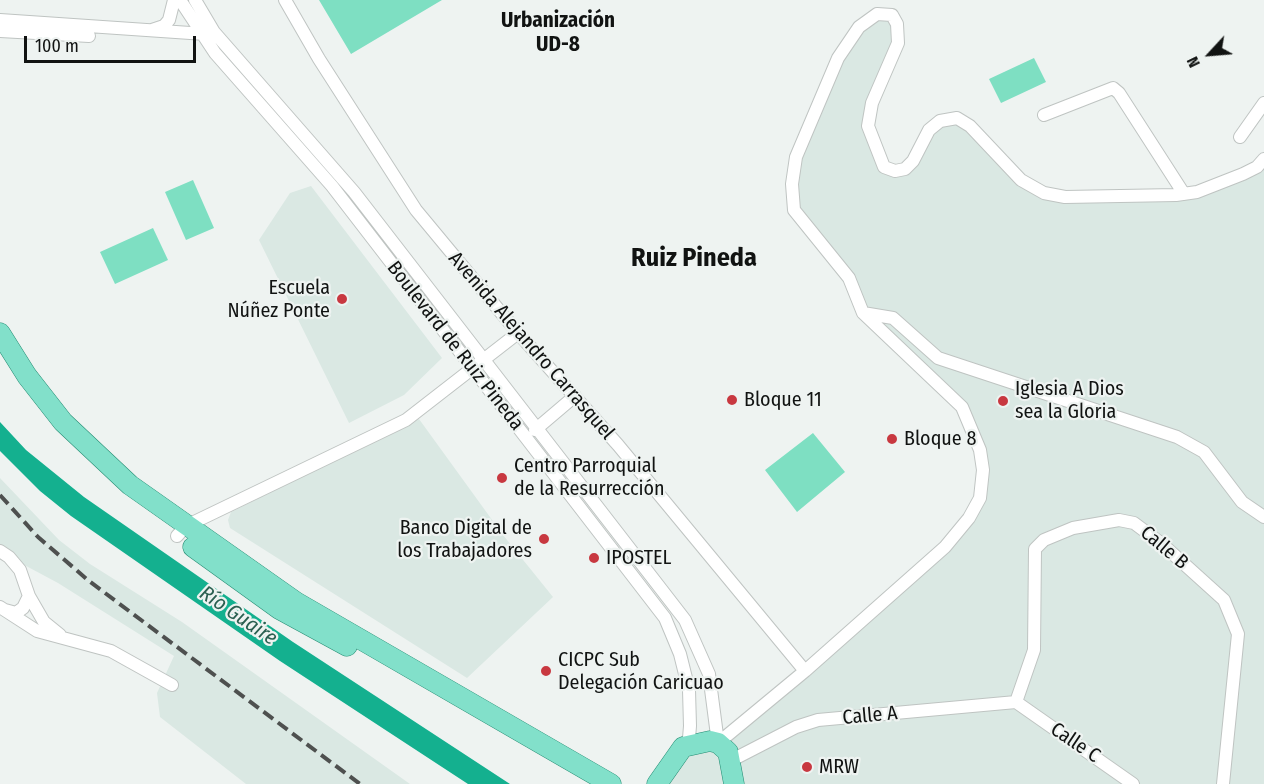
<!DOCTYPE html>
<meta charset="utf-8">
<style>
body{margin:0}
#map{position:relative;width:1264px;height:784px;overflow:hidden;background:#eef3f1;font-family:"Fira Sans Condensed",sans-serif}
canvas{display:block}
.north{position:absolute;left:1180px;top:24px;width:60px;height:60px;-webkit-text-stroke:4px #eef3f1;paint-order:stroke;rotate:244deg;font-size:16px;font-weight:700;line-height:24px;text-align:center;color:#111312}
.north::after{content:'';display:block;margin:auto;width:21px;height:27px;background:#111312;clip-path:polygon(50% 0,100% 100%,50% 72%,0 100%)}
.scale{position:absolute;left:24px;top:36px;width:172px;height:27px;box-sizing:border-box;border:3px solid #111312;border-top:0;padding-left:8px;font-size:18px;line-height:21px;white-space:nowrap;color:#111312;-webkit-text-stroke:4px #eef3f1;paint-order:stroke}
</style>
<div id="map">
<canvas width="1264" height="784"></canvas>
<div class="north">N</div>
<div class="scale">100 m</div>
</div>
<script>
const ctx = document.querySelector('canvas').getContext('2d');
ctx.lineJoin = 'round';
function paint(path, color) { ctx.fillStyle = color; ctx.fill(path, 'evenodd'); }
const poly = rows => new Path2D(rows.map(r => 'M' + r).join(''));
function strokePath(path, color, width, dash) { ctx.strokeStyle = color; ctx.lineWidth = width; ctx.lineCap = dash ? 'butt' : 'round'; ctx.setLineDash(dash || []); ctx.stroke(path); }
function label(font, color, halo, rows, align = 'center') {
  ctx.font = font + ' "Fira Sans Condensed",sans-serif'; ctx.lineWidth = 4.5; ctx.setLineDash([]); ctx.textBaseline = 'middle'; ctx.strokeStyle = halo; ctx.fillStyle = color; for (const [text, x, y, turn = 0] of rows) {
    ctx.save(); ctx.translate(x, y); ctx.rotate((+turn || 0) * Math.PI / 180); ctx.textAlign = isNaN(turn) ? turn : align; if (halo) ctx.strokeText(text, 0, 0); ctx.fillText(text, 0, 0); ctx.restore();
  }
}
const built = poly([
 [877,14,897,24,868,126,884,166,905,169,929,130,957,118,1044,193,1197,192,1264,159,1264,784,667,784,675,759,718,743,969,518,983,470,962,407,863,313,849,278,794,210,792,184,838,58],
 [311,186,442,358,404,395,349,423,259,240,290,193],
 [419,419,503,535,553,597,467,678,230,528,228,520,231,512],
 [0,478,59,540,90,564,182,622,410,784,246,784,160,717,157,693,174,656,58,583,0,552]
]);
const green = poly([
 [319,0,442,0,351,54],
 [1034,58,1046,82,1001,103,989,79],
 [193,180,214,228,186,240,165,192],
 [153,228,168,260,115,284,100,252],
 [813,433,845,472,797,512,765,470]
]);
const water = poly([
 [0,422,26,450,84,497,293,642,510,784,468,784,280,661,71,516,40,491,0,451]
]);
const street = poly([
 [180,0,215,53,332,186,665,618,680,654,689,690,690,726,689,738,683,747],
 [195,0,214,32,354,192,685,620,709,674,718,743],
 [285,0,319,59,416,210,518,333,618,445,805,671],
 [0,20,205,34],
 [152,30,164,26,169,20,174,0],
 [0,31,89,36],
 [1044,115,1113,88,1119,93,1184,194],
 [1240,137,1264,103],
 [863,313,893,318,938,358,1177,437,1204,452,1242,502,1264,517],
 [535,430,575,396],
 [177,536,186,526,406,420,518,333],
 [0,551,9,557,20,570,29,596,23,608,16,613,5,610],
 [29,596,44,622,60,635],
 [0,607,37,631,111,651,172,685],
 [1016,702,1034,650,1035,549,1044,540,1073,528,1119,520,1134,523,1162,544,1224,600,1238,634,1223,784],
 [1016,702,1133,784],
 [718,743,805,671,945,547,969,518,980,498,983,470,980,450,962,407,863,313,849,278,794,210,792,184,796,157,838,58,859,27,877,14,892,15,897,24,898,43,872,103,868,126,884,167,895,171,905,169,913,161,929,130,940,121,957,118,970,126,1021,180,1044,193,1065,197,1176,195,1197,192,1243,174,1257,167,1264,159],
 [732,760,796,727,818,720,1016,702]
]);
const primary = poly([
 [0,333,27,376,63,422,130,485,296,602,611,784],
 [193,547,279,609,347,646],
 [657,784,683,747,710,741,718,743,728,752,734,784]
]);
const rail = poly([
 [0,495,38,537,89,581,360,784]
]);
const markers = [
 [342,299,6,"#c83840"],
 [732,400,6,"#c83840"],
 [1003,401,6,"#c83840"],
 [892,439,6,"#c83840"],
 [502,478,6,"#c83840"],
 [544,539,6,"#c83840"],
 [594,558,6,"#c83840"],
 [546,671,6,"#c83840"],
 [807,767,6,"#c83840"]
];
const poiNames = [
 ["Escuela",330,288,"right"],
 ["Núñez Ponte",330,311,"right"],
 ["Iglesia A Dios",1015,389],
 ["sea la Gloria",1015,412],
 ["Bloque 11",744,400],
 ["Bloque 8",904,439],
 ["Centro Parroquial",514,466],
 ["de la Resurrección",514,489],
 ["Banco Digital de",532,528,"right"],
 ["los Trabajadores",532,551,"right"],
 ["IPOSTEL",606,558],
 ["CICPC Sub",558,660],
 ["Delegación Caricuao",558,683],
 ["MRW",819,767]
];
const streetNames = [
 ["Boulevard de Ruiz Pineda",455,346,52],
 ["Avenida Alejandro Carrasquel",531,346,49],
 ["Calle B",1164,548,40],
 ["Calle A",870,716,-5],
 ["Calle C",1075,743,34]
];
const neighbourhoodNames = [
 ["Urbanización",558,21],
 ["UD-8",558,45]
];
const waterNames = [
 ["Río Guaire",238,616,34]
];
const districtNames = [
 ["Ruiz Pineda",694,259]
];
paint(built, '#dae8e3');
paint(green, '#7edfc2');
paint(water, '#14b08f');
strokePath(street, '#bfc4c2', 14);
strokePath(primary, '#248b72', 21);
strokePath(street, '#fff', 12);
strokePath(primary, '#82e0ca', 20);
strokePath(rail, '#4e504f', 4, [12, 6]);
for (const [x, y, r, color] of markers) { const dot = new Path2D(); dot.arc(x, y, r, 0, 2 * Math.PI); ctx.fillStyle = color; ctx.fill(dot); strokePath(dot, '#eef3f1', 2); }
label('20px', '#111312', '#eef3f1', poiNames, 'left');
label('20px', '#111312', '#eef3f1', streetNames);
label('bold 21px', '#111312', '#eef3f1', neighbourhoodNames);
label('italic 21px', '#2b6051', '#eef3f1', waterNames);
label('bold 26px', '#111312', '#eef3f1', districtNames);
</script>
